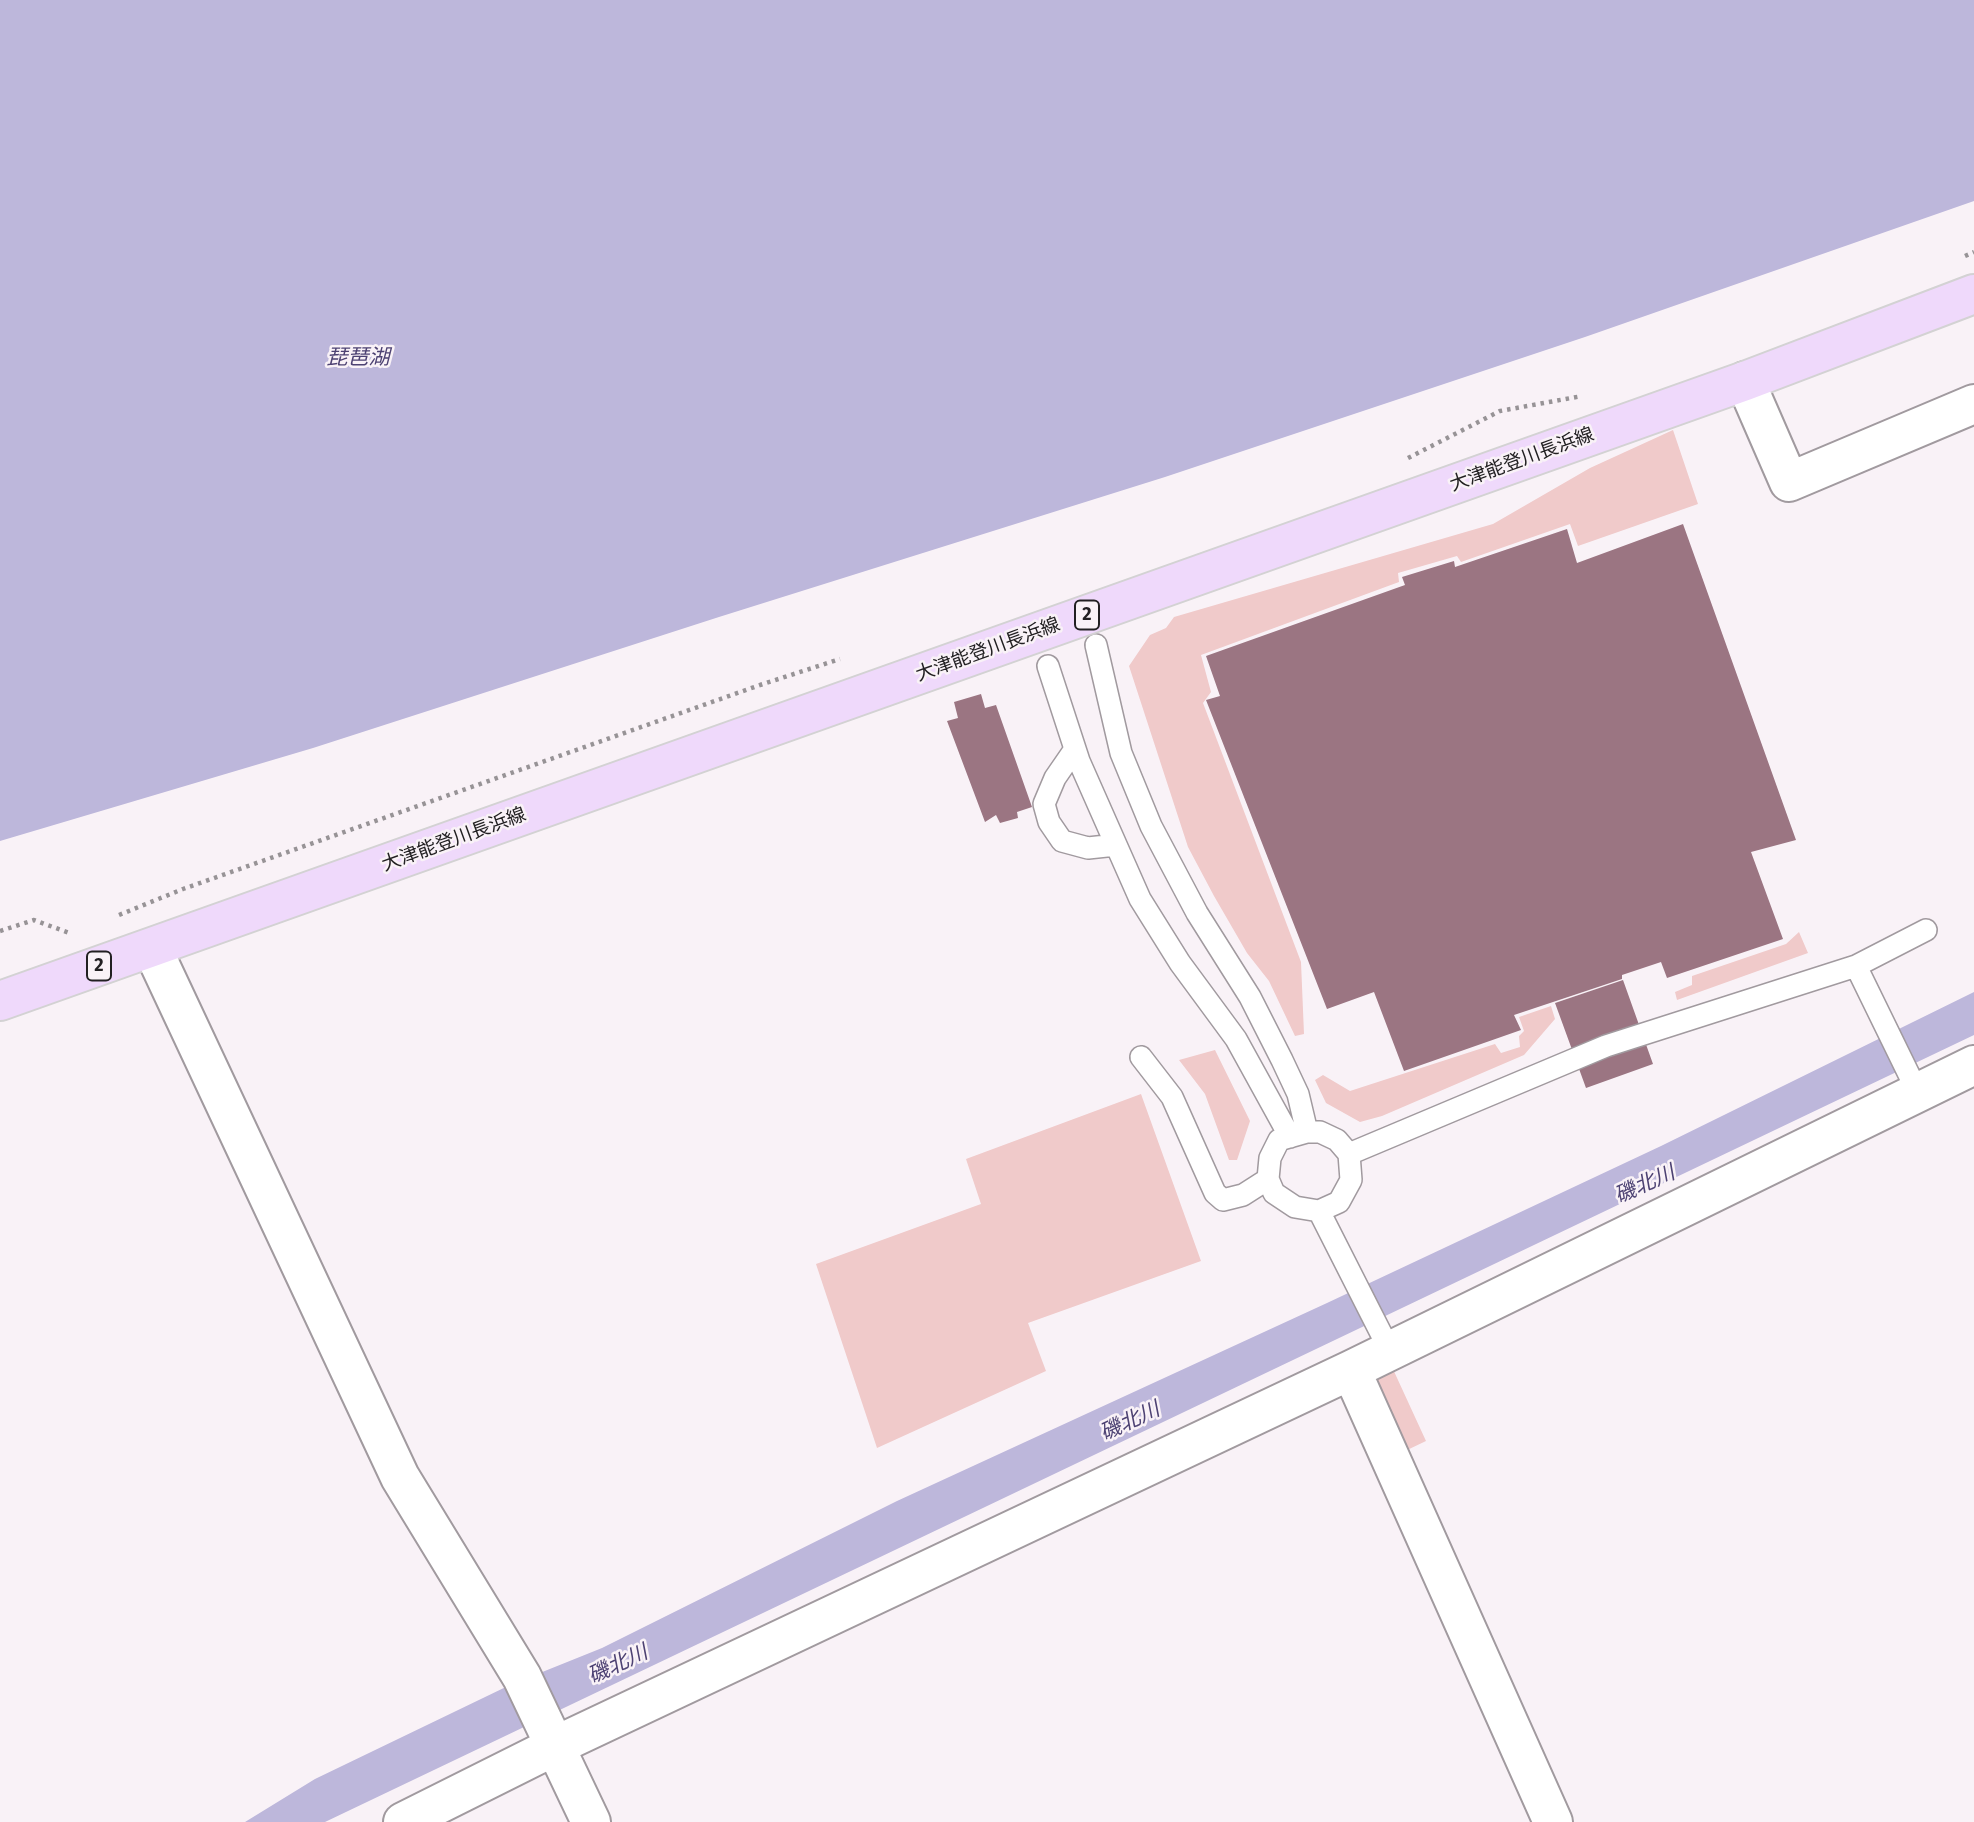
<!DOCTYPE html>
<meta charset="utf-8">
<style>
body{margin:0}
canvas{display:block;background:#f9f2f7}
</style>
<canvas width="1974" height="1822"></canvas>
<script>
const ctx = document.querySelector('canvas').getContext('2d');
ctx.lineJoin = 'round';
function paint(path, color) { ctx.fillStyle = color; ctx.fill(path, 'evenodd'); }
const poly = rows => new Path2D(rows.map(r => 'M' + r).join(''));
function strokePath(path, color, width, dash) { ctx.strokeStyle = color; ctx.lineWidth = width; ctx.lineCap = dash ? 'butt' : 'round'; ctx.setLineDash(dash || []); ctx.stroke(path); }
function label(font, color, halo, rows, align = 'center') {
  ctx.font = font + ' "Fira Sans","Noto Sans JP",sans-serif'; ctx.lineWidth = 5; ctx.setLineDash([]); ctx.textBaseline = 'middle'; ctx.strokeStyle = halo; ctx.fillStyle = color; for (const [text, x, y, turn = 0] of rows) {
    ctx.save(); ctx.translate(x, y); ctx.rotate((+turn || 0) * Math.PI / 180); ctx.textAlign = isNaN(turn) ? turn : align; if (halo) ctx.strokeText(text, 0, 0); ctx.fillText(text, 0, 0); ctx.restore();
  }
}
const green = poly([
 [1673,430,1698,504,1578,546,1570,524,1461,562,1457,556,1398,573,1399,582,1201,655,1211,692,1203,703,1301,962,1304,1034,1295,1036,1269,981,1247,953,1214,896,1188,847,1129,666,1150,635,1166,628,1174,617,1493,524,1590,468],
 [1799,932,1808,953,1677,1000,1675,992,1692,985,1692,976,1786,944],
 [1551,1006,1555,1019,1524,1055,1382,1116,1360,1122,1326,1103,1315,1080,1323,1075,1350,1091,1495,1044,1501,1053,1520,1047,1519,1036,1524,1031,1519,1017],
 [1215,1050,1250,1121,1237,1160,1229,1160,1205,1094,1179,1060],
 [1141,1094,1201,1261,1028,1323,1046,1371,877,1448,816,1264,981,1204,966,1159],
 [1392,1367,1426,1441,1403,1452,1369,1378]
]);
const water = poly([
 [0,0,1974,0,1974,201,1585,337,1165,477,719,617,313,748,0,841],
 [1974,992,1974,1035,325,1822,245,1822,315,1779,510,1685,602,1648,897,1501,1327,1303,1661,1146]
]);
const building = poly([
 [1683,524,1796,840,1751,852,1783,939,1667,978,1661,962,1622,975,1622,979,1514,1015,1521,1030,1404,1071,1374,992,1327,1009,1206,700,1220,696,1206,656,1405,585,1402,577,1454,561,1455,567,1567,529,1577,563],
 [981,694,985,708,996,705,1032,807,1017,812,1018,818,1000,823,996,815,985,822,947,721,958,718,954,702],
 [1623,980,1653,1064,1586,1088,1555,1003]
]);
const path = poly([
 [1965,256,1974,252],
 [1408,458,1500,411,1582,396],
 [119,915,183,889,760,685,840,659],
 [0,931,34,920,72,934]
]);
const lane = poly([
 [1096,645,1121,753,1151,826,1197,913,1250,997,1282,1060,1298,1094,1307,1132,1320,1132,1337,1140,1349,1154,1351,1180,1339,1202,1319,1211,1295,1207,1274,1193,1268,1179,1270,1158,1279,1140,1307,1132],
 [1048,666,1079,761,1140,899,1180,963,1236,1039,1290,1137],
 [1075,749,1055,778,1044,804,1049,822,1062,841,1088,848,1116,845],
 [1856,966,1918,1093],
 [1141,1057,1172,1097,1215,1193,1223,1200,1243,1195,1268,1179],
 [1349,1154,1606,1046,1856,966,1926,930],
 [1319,1211,1390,1351]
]);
const street = poly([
 [1745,381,1789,482,1974,404],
 [152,948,400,1477,522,1677,591,1822],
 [1351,1370,1553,1822],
 [403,1822,555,1746,1351,1370,1974,1065]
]);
const primary = poly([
 [0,1001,1745,381,1974,294]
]);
const shields = [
 [1087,615,24],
 [99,966,24]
];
const shieldNames = [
 ["2",1087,615],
 ["2",99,966]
];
const streetNames = [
 ["大津能登川長浜線",1522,460,-20],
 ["大津能登川長浜線",988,650,-20],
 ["大津能登川長浜線",454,840,-20]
];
const waterNames = [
 ["琵琶湖",358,358],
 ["磯北川",1645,1185,-24],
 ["磯北川",1130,1422,-25],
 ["磯北川",618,1665,-25]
];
paint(green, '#f0caca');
paint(water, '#bdb7db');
paint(building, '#9b7582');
strokePath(lane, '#a19a9f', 24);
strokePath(street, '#a19a9f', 42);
strokePath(primary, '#d3d2d3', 42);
strokePath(path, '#979396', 4.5, [3.5, 5]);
strokePath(lane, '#fff', 21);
strokePath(street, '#fff', 38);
strokePath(primary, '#efd9fb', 38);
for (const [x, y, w] of shields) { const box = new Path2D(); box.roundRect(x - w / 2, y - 14.5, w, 29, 5); ctx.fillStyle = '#f9f2f7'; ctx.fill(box); strokePath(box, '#222022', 2); }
label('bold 18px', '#222022', null, shieldNames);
label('19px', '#222022', '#f9f2f7', streetNames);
label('italic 21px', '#4d4273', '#f9f2f7', waterNames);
</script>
